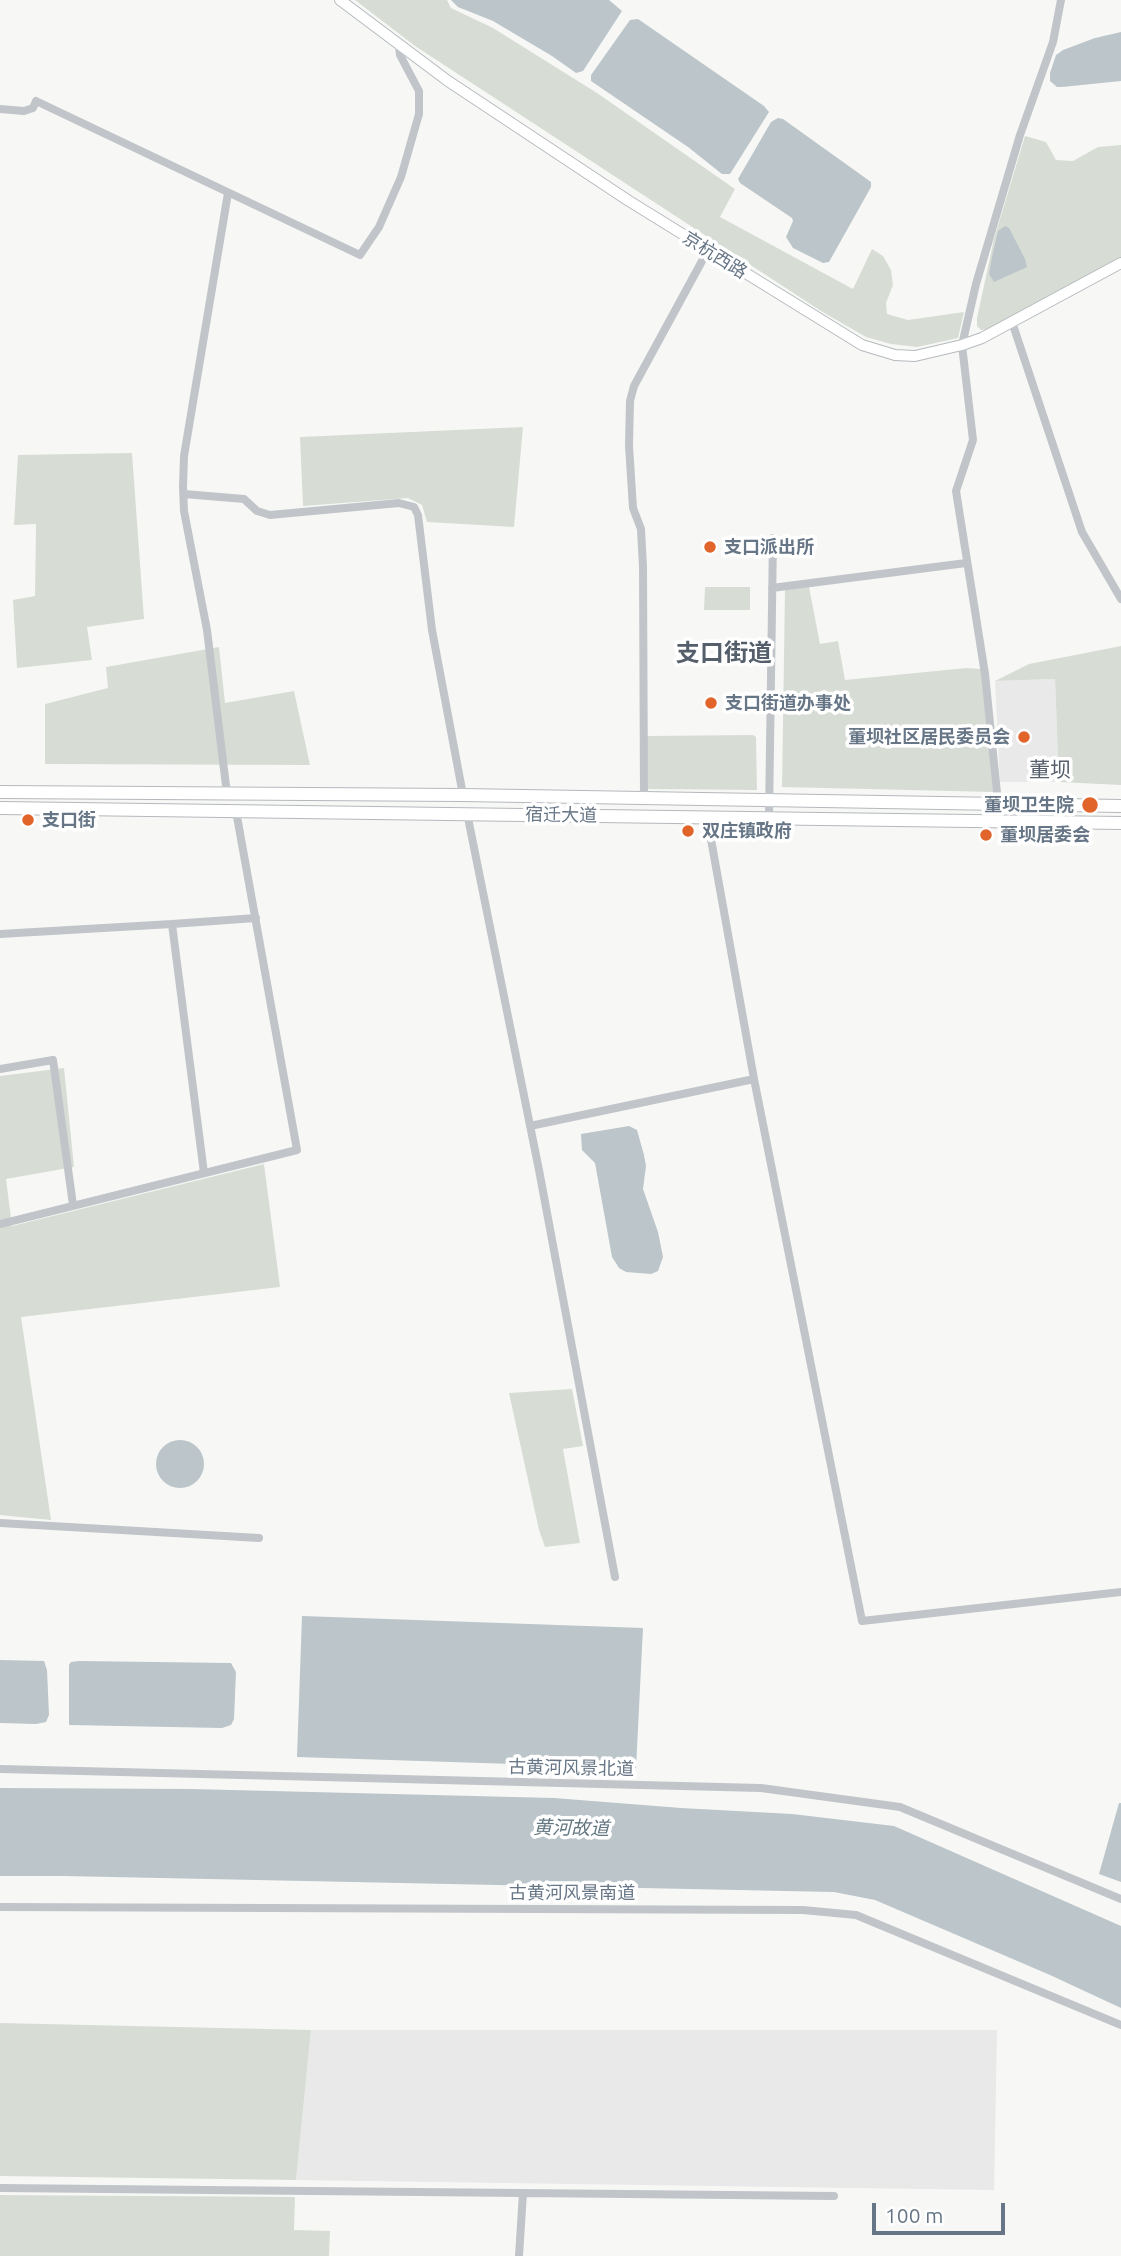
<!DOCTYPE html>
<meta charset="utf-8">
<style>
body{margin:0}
#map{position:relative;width:1121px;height:2256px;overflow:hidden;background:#f7f8f5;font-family:Ubuntu,sans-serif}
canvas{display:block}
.scale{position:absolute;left:872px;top:2203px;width:133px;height:32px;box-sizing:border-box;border:4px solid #677686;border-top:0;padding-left:9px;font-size:21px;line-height:24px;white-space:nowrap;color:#677686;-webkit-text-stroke:5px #fff;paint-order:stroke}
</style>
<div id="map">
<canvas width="1121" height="2256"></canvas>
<div class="scale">100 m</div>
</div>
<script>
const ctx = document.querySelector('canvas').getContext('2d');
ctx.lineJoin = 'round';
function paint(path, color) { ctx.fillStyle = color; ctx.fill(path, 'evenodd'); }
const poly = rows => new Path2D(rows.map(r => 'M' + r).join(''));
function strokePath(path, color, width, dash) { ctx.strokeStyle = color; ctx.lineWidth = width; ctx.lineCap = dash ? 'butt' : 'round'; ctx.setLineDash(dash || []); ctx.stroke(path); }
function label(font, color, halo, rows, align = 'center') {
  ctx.font = font + ' Ubuntu,"Noto Sans SC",sans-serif'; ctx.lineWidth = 7; ctx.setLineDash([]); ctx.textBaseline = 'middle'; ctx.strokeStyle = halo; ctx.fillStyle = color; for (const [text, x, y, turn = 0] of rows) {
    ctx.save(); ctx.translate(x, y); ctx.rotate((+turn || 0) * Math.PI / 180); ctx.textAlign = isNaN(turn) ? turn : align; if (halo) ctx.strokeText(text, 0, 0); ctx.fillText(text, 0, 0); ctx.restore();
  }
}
const built = poly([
 [1055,679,1059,782,1000,782,995,681],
 [311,2030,997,2030,994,2190,296,2180]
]);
const green = poly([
 [355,0,447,0,451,8,493,28,597,93,735,189,720,217,853,289,872,249,883,256,891,270,893,285,886,303,887,314,908,320,964,312,958,338,917,347,891,344,866,337,821,311,415,46],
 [1025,136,1046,142,1056,160,1073,161,1098,147,1121,145,1121,259,990,329,981,330,977,326,977,318,994,239],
 [523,427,514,527,427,522,422,505,408,498,303,506,300,437],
 [132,453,144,619,87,627,92,660,17,668,13,600,35,596,36,524,14,525,18,455],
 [705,587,750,587,750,610,704,610],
 [809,587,820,644,838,641,845,680,966,668,981,669,993,792,782,787,785,590],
 [1121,646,1121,785,1059,782,1055,679,995,681,1029,664],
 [219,647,225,703,294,691,310,765,45,764,45,704,108,688,106,667],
 [753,735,756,737,757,790,648,789,646,736],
 [64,1068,74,1167,6,1179,12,1226,264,1164,280,1287,21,1317,51,1520,0,1515,0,1076],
 [572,1389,583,1446,563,1449,580,1543,545,1547,539,1530,509,1393],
 [0,2023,311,2030,296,2180,0,2176],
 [0,2195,295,2197,294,2230,330,2231,329,2256,0,2256]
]);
const water = poly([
 [451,0,609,0,622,11,583,71,576,73,552,56,493,21,458,7],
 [638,19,764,106,769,112,730,174,722,174,688,147,591,81,591,75,630,20],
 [1121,32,1121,81,1062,87,1057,87,1050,81,1050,73,1056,55,1063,50,1095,38],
 [778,118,783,119,871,182,871,187,829,262,823,263,793,248,786,237,793,221,792,218,740,183,738,179,771,122],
 [1005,226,1009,228,1025,259,1027,267,994,282,989,274,992,257,998,231],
 [629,1126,637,1130,644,1155,646,1166,643,1189,658,1232,663,1257,658,1271,651,1274,626,1272,619,1268,612,1257,595,1163,582,1150,581,1134],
 '156 1464a24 24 0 1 1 48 0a24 24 0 1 1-48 0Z',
 [302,1616,643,1628,636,1768,297,1757],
 [0,1660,44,1661,47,1670,49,1715,46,1722,36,1724,0,1723],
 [79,1661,231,1663,236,1672,234,1719,231,1725,222,1728,69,1725,69,1665,71,1662],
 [0,1788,191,1789,554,1798,681,1808,792,1814,894,1826,1121,1926,1121,2008,1050,1975,875,1900,834,1892,64,1876,0,1876],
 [1119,1803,1121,1803,1121,1882,1099,1874]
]);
const street = poly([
 [0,109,24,111,33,108,36,101,360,255,379,227,401,177,419,114,419,91,400,55,399,46],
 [1012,322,1082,532,1121,599],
 [184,494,244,499,257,511,270,515,399,503,414,507,418,515,432,630,463,795],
 [772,588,966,563],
 [227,794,207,630,184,511,183,487,184,456,228,193],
 [644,798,643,567,641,529,633,508,629,446,630,401,634,386,708,250],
 [998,803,985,674,956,491,973,440,962,345,976,284,1020,135,1053,42,1061,0],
 [467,813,539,1170,615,1577],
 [707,817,754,1079,862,1621,1121,1592],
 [769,817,773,538],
 [0,934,172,924],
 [0,1069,53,1060,73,1205],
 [530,1126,754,1079],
 [204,1173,172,924,256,918],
 [0,1224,297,1150,236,811],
 [0,1523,259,1538],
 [0,1769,761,1788,900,1807,1121,1899],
 [0,1907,803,1910,856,1915,1121,2025],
 [0,2188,834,2196],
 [519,2256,523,2193]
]);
const secondary = poly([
 [340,0,448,81,629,201,862,345,895,355,915,356,962,345,982,338,1121,263]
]);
const primary = poly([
 [0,792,463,795,1121,806],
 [0,808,1121,823]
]);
const markers = [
 [710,547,7,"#e1642b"],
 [711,703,7,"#e1642b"],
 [1024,737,7,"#e1642b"],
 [1090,805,9,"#e1642b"],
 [28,820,7,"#e1642b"],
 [688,831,7,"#e1642b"],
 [986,835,7,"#e1642b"]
];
const streetNames = [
 ["京杭西路",715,255,32],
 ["宿迁大道",561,815,1],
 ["古黄河风景北道",571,1768,1],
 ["古黄河风景南道",572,1893]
];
const poiNames = [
 ["支口派出所",724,547],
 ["支口街道办事处",725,703],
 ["董坝社区居民委员会",1010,737,"right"],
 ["董坝卫生院",1074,805,"right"],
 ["支口街",42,820],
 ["双庄镇政府",702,831],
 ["董坝居委会",1000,835]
];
const waterNames = [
 ["黄河故道",571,1828,1]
];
const quarterNames = [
 ["董坝",1050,770]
];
const districtNames = [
 ["支口街道",724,653]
];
paint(built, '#e8e9e8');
paint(green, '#d7ddd4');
paint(water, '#bbc5ca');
strokePath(secondary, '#b5babf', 12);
strokePath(primary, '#b4b8bd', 14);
strokePath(street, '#c1c4c9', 8);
strokePath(secondary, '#fff', 10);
strokePath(primary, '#fff', 12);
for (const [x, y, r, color] of markers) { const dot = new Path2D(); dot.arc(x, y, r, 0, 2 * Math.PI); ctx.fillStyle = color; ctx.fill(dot); strokePath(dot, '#fff', 2.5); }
label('18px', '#677686', '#fff', streetNames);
label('bold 18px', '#677686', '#fff', poiNames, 'left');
label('italic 19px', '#637781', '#fff', waterNames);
label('21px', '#555f6b', '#fff', quarterNames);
label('bold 24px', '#555f6b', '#fff', districtNames);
</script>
